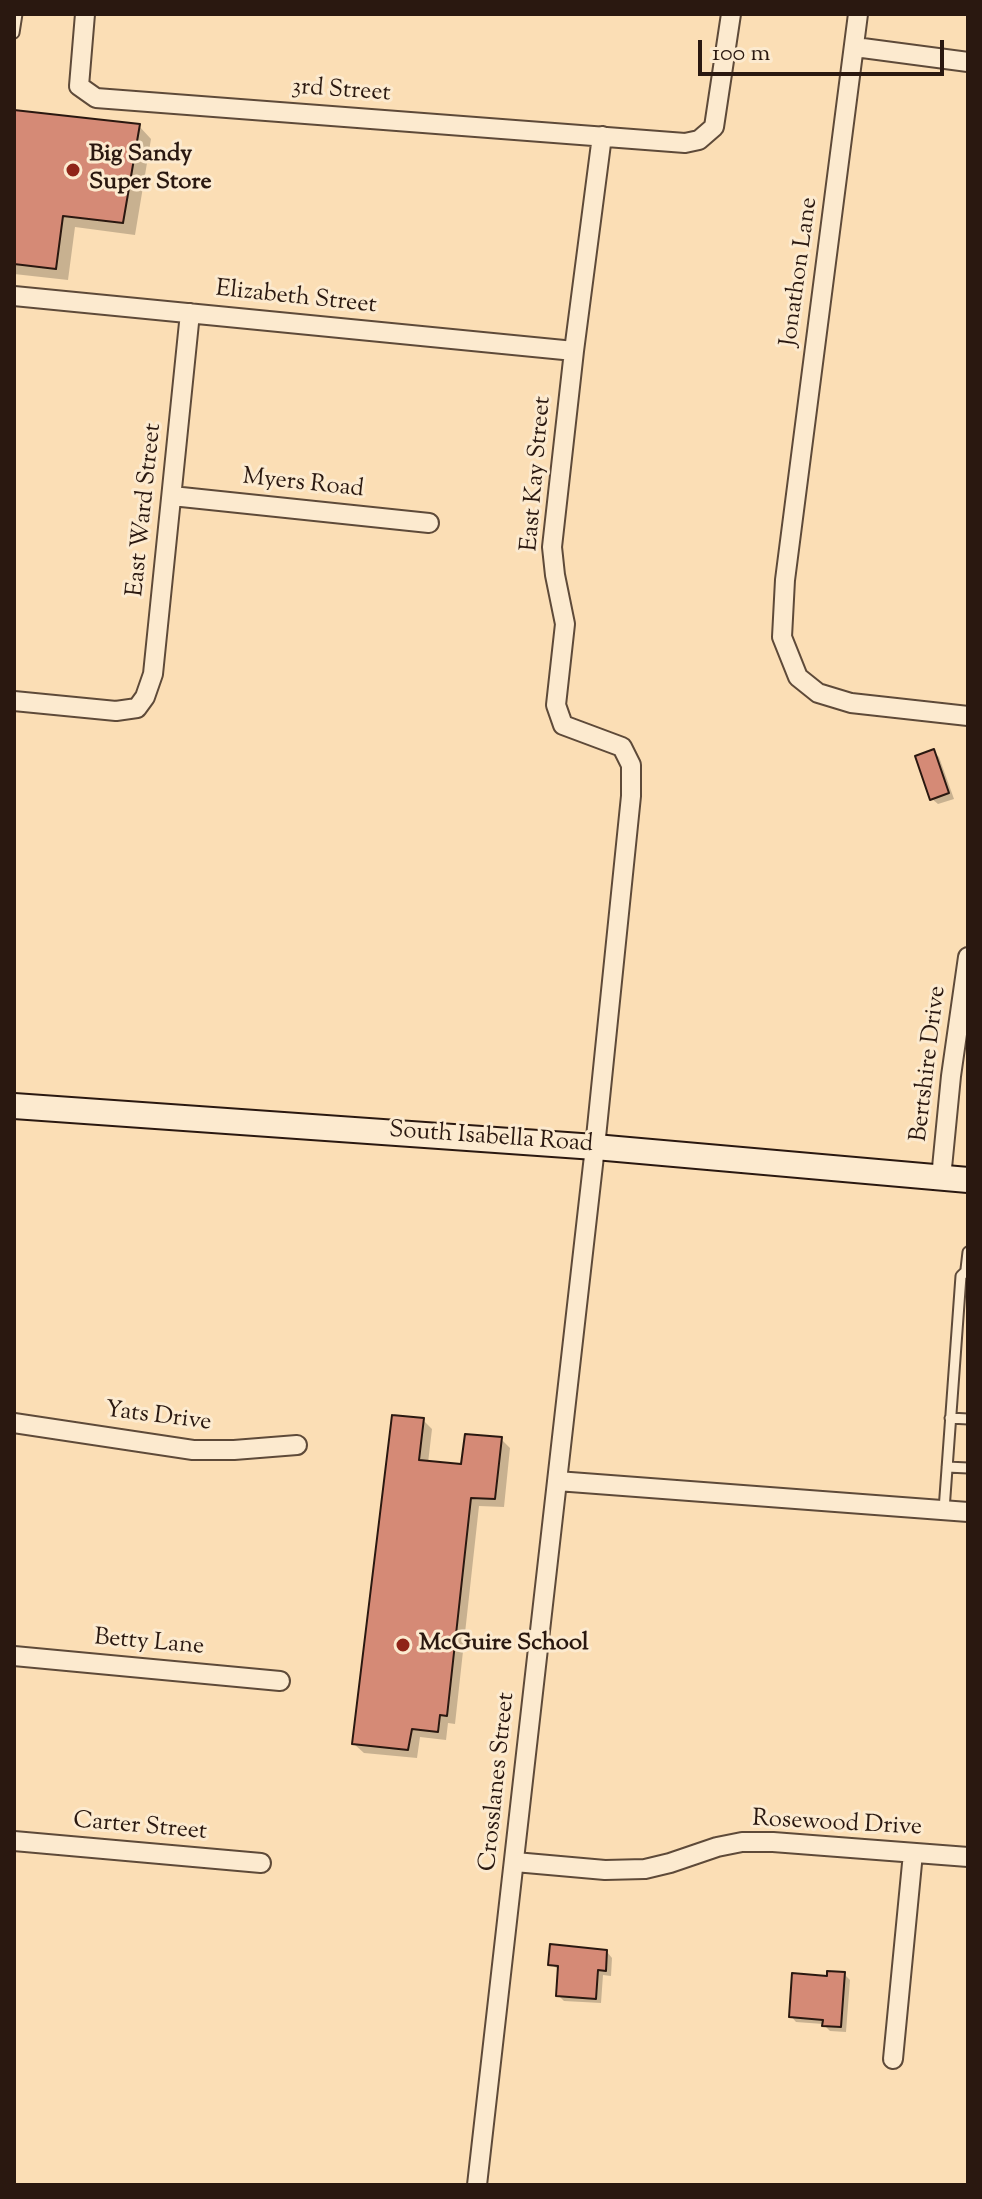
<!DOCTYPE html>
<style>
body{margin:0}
#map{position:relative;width:982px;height:2199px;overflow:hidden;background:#fbdeb5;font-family:"Sorts Mill Goudy",serif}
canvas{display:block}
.frame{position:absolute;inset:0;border:16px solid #2a1810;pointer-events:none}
.scale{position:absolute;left:698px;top:40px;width:246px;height:36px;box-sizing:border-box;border:4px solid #2a1810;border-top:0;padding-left:10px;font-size:24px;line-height:28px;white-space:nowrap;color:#2a1810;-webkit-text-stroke:6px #fceacf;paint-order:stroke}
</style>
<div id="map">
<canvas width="982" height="2199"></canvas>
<div class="frame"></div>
<div class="scale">100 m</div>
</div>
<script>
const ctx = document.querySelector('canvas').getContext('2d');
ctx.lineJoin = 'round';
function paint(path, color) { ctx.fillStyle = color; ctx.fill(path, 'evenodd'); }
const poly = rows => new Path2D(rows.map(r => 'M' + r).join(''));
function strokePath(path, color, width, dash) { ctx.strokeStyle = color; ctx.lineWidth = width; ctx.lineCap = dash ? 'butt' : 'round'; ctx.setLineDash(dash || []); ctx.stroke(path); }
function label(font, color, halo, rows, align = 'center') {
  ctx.font = font + ' "Sorts Mill Goudy",serif'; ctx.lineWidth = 6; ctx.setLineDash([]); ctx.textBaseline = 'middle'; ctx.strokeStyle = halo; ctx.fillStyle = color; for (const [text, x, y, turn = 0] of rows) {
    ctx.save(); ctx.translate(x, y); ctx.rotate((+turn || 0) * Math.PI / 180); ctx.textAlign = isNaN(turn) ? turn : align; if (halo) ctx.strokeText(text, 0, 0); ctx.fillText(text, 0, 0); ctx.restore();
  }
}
const shadow = poly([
 [14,112,139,126,151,139,135,235,75,227,68,280,14,274],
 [934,752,939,757,954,799,938,804,932,799],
 [423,1420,432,1429,428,1463,463,1466,501,1439,510,1448,504,1507,479,1506,455,1724,448,1723,446,1740,420,1737,417,1758,364,1753,354,1744],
 [607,1952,612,1958,611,1976,603,1975,601,2003,564,2001,558,1995,560,1970,550,1964],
 [844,1974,850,1980,846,2032,830,2031,823,2024,796,2022,791,2016,829,1978]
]);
const building = poly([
 [14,110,140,124,123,223,63,216,56,269,14,264,14,110],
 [934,749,949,793,930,800,915,756,934,749],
 [392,1415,424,1418,419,1460,461,1464,465,1434,502,1437,495,1499,471,1498,447,1716,440,1715,438,1732,412,1729,408,1750,352,1744,392,1415],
 [550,1944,607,1950,606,1971,598,1970,596,1999,556,1996,558,1966,548,1965,550,1944],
 [827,1971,845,1972,841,2027,822,2026,823,2020,789,2017,792,1973,827,1976,827,1971]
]);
const service = poly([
 [14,33,17,14],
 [966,1269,968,1252],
 [950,1418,968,1419],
 [947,1467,968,1468],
 [944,1510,961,1276,968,1269]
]);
const minor = poly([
 [85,14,79,86,96,98,685,143,699,140,714,127,731,14],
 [858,14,785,580,782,637,798,677,818,693,851,703,968,716],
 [855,47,968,62],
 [14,296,574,351],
 [172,496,429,523],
 [14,701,116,711,137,708,145,697,153,674,190,313],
 [941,1178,951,1076,968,957],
 [14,1423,193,1450,234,1450,297,1445],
 [557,1481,968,1512],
 [14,1656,280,1681],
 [14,1841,261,1863],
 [515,1862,605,1870,645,1869,670,1863,717,1847,742,1842,773,1842,968,1857],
 [893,2059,913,1853],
 [477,2185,595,1147,631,796,631,765,622,747,563,725,556,705,565,624,555,575,552,547,574,351,602,136]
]);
const secondary = poly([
 [14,1106,595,1147,968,1180]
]);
const markers = [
 [73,170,8,"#8f2418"],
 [403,1645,8,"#8f2418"]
];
const streetNames = [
 ["3rd Street",341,92,4],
 ["Jonathon Lane",801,272,-82],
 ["Elizabeth Street",296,299,6],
 ["East Kay Street",538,474,-85],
 ["Myers Road",303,485,6],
 ["East Ward Street",146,510,-84],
 ["Bertshire Drive",930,1064,-83],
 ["South Isabella Road",491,1139,4],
 ["Yats Drive",158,1418,7],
 ["Betty Lane",149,1644,5],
 ["Crosslanes Street",499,1782,-84],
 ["Rosewood Drive",837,1825,3],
 ["Carter Street",140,1828,5]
];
const poiNames = [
 ["Big Sandy",89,156],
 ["Super Store",89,184],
 ["McGuire School",419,1645]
];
paint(shadow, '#0003');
paint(building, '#d58a76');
strokePath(building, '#2a1810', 2);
strokePath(service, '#5e4a39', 13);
strokePath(minor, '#5e4a39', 22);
strokePath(secondary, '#2a1810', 28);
strokePath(service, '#fceacf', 9);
strokePath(minor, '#fceacf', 18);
strokePath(secondary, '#fceacf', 24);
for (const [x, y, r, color] of markers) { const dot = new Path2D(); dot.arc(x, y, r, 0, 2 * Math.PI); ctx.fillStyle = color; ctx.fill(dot); strokePath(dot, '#fceacf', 3); }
label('24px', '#2a1810', '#fceacf', streetNames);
label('bold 24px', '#2a1810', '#fceacf', poiNames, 'left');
</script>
